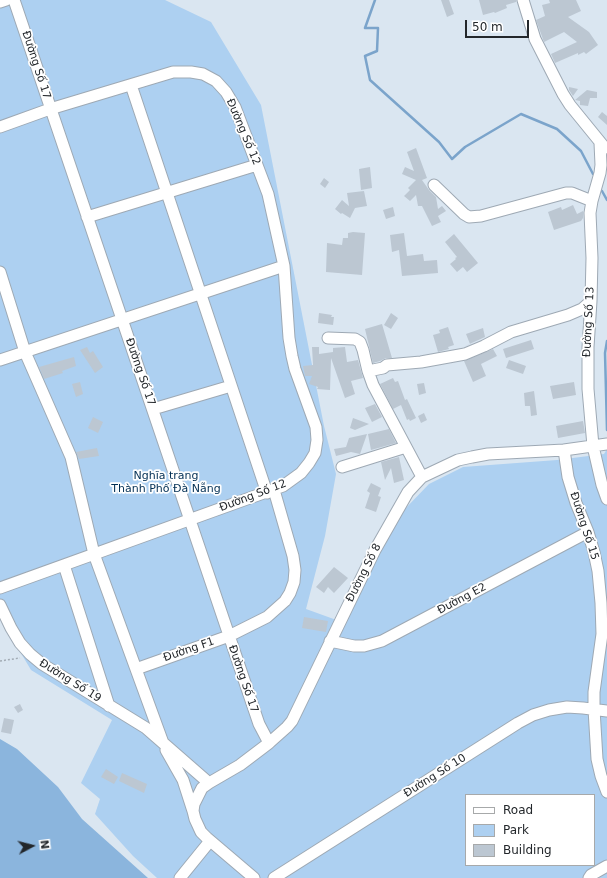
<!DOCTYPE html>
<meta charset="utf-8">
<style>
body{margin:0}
#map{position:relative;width:607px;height:878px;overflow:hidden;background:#dae6f1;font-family:"DejaVu Sans",sans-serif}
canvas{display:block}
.legend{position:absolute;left:465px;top:794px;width:130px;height:72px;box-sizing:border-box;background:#fff;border:1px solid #a7a9aa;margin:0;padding:5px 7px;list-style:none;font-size:12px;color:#23272b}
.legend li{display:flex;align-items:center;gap:8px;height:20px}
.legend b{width:20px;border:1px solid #a7a9aa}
.north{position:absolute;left:12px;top:826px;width:40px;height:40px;-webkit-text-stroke:3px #fff;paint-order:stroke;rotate:83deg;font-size:11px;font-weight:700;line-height:16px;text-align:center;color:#23272b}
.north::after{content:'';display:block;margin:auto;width:14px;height:18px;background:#23272b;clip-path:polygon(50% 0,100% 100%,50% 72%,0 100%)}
.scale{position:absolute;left:465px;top:20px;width:64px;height:18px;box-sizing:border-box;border:2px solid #23272b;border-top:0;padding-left:5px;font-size:12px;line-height:14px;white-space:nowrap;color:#23272b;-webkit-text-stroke:3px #fff;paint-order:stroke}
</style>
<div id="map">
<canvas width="607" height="878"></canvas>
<ul class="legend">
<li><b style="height:5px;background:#fff"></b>Road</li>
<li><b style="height:11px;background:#add0f1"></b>Park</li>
<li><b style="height:11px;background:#bcc7d2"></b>Building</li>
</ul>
<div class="north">N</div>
<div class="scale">50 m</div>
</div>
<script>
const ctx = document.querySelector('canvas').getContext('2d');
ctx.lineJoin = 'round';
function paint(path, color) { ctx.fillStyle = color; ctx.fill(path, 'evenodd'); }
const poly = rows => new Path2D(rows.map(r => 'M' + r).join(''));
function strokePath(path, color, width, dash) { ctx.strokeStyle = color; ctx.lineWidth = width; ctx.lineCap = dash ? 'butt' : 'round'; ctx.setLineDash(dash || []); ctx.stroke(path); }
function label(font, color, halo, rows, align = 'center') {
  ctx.font = font + ' "DejaVu Sans",sans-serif'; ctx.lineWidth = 3.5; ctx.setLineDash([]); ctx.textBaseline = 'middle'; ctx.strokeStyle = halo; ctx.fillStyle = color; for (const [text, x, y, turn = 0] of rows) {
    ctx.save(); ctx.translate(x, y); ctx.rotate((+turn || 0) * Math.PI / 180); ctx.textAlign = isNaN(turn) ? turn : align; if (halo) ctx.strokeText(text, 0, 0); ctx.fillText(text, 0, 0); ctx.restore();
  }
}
const green = poly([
 [0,0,165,0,211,22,261,105,324,426,336,474,325,536,306,609,342,622,403,511,429,484,463,467,557,460,604,454,607,449,607,878,157,878,133,856,95,814,100,799,81,783,112,720,31,670,0,618],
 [466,795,594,795,594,865,466,865]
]);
const forest = poly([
 [0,739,17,749,58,787,82,819,148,878,0,878]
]);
const stream = poly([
 [375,0,365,28,378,28,377,51,365,56,370,80,439,142,452,159,465,147,521,114,557,129,581,151,593,174],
 [602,191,607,200],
 [607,341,605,353,607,430]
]);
const building = poly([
 [441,0,449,0,454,14,447,17],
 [479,0,516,0,516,2,506,5,507,8,495,13,494,12,483,15],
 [549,0,576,0,581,11,568,17,589,32,598,45,586,54,584,52,578,55,578,53,555,63,551,54,577,42,564,32,544,42,536,20,545,16,542,5,550,3],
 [569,87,578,89,573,96,569,90],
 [587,90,597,92,597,98,590,98,588,106,580,105,580,101,575,100],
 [602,112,607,116,607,125,598,117],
 [416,148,427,178,422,180,429,190,436,197,438,209,442,206,446,211,438,216,441,222,432,226,422,206,418,206,416,195,410,201,404,196,410,190,408,188,416,180,402,174,405,167,414,171,407,152],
 [370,167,372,188,361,190,359,169],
 [324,178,329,182,325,188,320,184],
 [364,191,367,206,355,208,350,218,342,213,341,214,335,209,342,200,349,206,347,193],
 [573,205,577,214,583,211,583,218,581,221,554,230,548,212,561,207,562,210],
 [393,207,395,216,386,219,383,210],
 [353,232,365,233,362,275,326,272,327,243,342,245,343,238,348,238,348,233],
 [404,233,407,256,423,254,424,261,437,260,438,273,402,276,399,250,392,252,390,235],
 [454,234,478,263,467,272,463,267,457,272,450,264,456,259,455,258,457,257,445,242],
 [319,313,332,315,331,317,334,317,333,325,318,323],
 [391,313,398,318,391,329,384,325],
 [382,324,392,358,386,358,380,361,373,363,365,329],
 [448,327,454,345,448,347,449,349,438,352,433,335,440,333,439,330],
 [483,328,485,337,463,347,470,344,466,334],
 [531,340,534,349,506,358,503,349],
 [87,347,90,353,93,351,103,367,95,373,80,350],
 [312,347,319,347,319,354,333,352,333,348,345,347,347,362,358,360,363,378,351,381,355,394,345,398,331,358,330,390,317,389,318,387,309,384,312,376,305,376,303,366,313,365],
 [493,349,497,356,481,364,486,376,473,382,464,361],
 [74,357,76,366,62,371,63,373,44,379,39,367],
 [509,360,526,366,523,374,506,368],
 [393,378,395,382,398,381,405,400,407,399,416,418,410,421,409,419,407,420,401,405,393,409,380,384],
 [80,382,83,394,76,397,72,384],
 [574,382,576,395,553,399,550,386],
 [424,383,426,393,419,395,417,384],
 [534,391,537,415,531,416,530,406,525,406,524,393],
 [375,404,382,417,372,422,365,408],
 [424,413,427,420,421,423,418,416],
 [93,417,103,422,98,433,88,428],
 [353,418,369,424,355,430,350,428],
 [583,421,585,433,558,438,556,426],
 [389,429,396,443,371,450,368,434],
 [367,434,360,454,351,452,336,456,334,449,346,447,349,438],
 [97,448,99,456,79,459,76,452],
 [399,457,404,480,394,483,391,468,385,480,381,462],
 [371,483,381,488,378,496,381,497,376,512,365,508,370,493,367,491],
 [334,567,348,578,334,593,328,587,324,593,316,587],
 [304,617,328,621,326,632,302,628],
 [20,704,23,710,18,713,14,707],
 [4,718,14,720,11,734,1,732],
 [106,769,118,777,114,784,101,777],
 [122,773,147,784,144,793,119,781]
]);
const path = poly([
 [0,661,20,658]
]);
const minor = poly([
 [14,0,259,724,269,743],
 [523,0,535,39,563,94,570,105,605,148],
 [0,2,6,0],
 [131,85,267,493],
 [0,127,50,109,173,72,191,72,203,74,216,81,226,92,235,107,268,194,284,266,289,338,292,356,295,369,316,427,317,440,315,453,309,463,301,473,283,486,0,588],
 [600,143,601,165,600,173,592,201,590,213,592,258,591,301,588,347,588,389,593,446,602,485,607,499],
 [434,185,464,214,469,217,481,216,566,193,572,193,592,201],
 [87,217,257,165],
 [0,272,25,352,71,457,94,554,163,743],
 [328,338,355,339,360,342,363,350,368,371,373,385,422,477],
 [0,360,284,266],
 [368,371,383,368,387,365,421,362,465,354,484,346,511,332,568,315,582,309,591,301],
 [153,409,231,386],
 [564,450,568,477,576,503,588,532,594,552,598,571,601,603,602,634,594,692,594,709,597,759,601,776,607,792],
 [342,467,406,447],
 [64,565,109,706],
 [0,605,11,628,20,643,30,654,42,664,146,728,209,783],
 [330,641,354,646,364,646,382,641,588,532],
 [136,669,229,636,267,617,285,601,290,593,294,582,295,570,293,556,274,490],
 [166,750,183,780,193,811,195,819,201,832,207,838,254,878],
 [193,811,194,804,202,788,209,783,240,765,269,743,287,727,292,721,375,550,408,492,422,477,458,460,472,457,488,454,564,450,607,444],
 [180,878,210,841],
 [274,878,518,723,533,715,549,710,567,707,583,708,607,711],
 [589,878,591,875,607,866]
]);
const streetNames = [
 ["Đường Số 17",36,65,72],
 ["Đường Số 12",243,132,67],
 ["Đường Số 13",589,322,-87],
 ["Đường Số 17",140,372,71],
 ["Đường Số 12",253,496,-21],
 ["Đường Số 15",584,526,72],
 ["Đường Số 8",364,573,-63],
 ["Đường E2",462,599,-28],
 ["Đường F1",189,650,-19],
 ["Đường Số 17",243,679,71],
 ["Đường Số 19",70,681,32],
 ["Đường Số 10",435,776,-32]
];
const parkNames = [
 ["Nghĩa trang",166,476],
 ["Thành Phố Đà Nẵng",166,489]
];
paint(green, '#add0f1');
paint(forest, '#8bb5dd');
strokePath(stream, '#7ba4cb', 2.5);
paint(building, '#bcc7d2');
strokePath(minor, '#9ea9b4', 13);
strokePath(path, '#a2abb4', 1.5, [2, 2]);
strokePath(minor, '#fff', 11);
label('11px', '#23272b', '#fff', streetNames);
label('11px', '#002e53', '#fff', parkNames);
</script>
